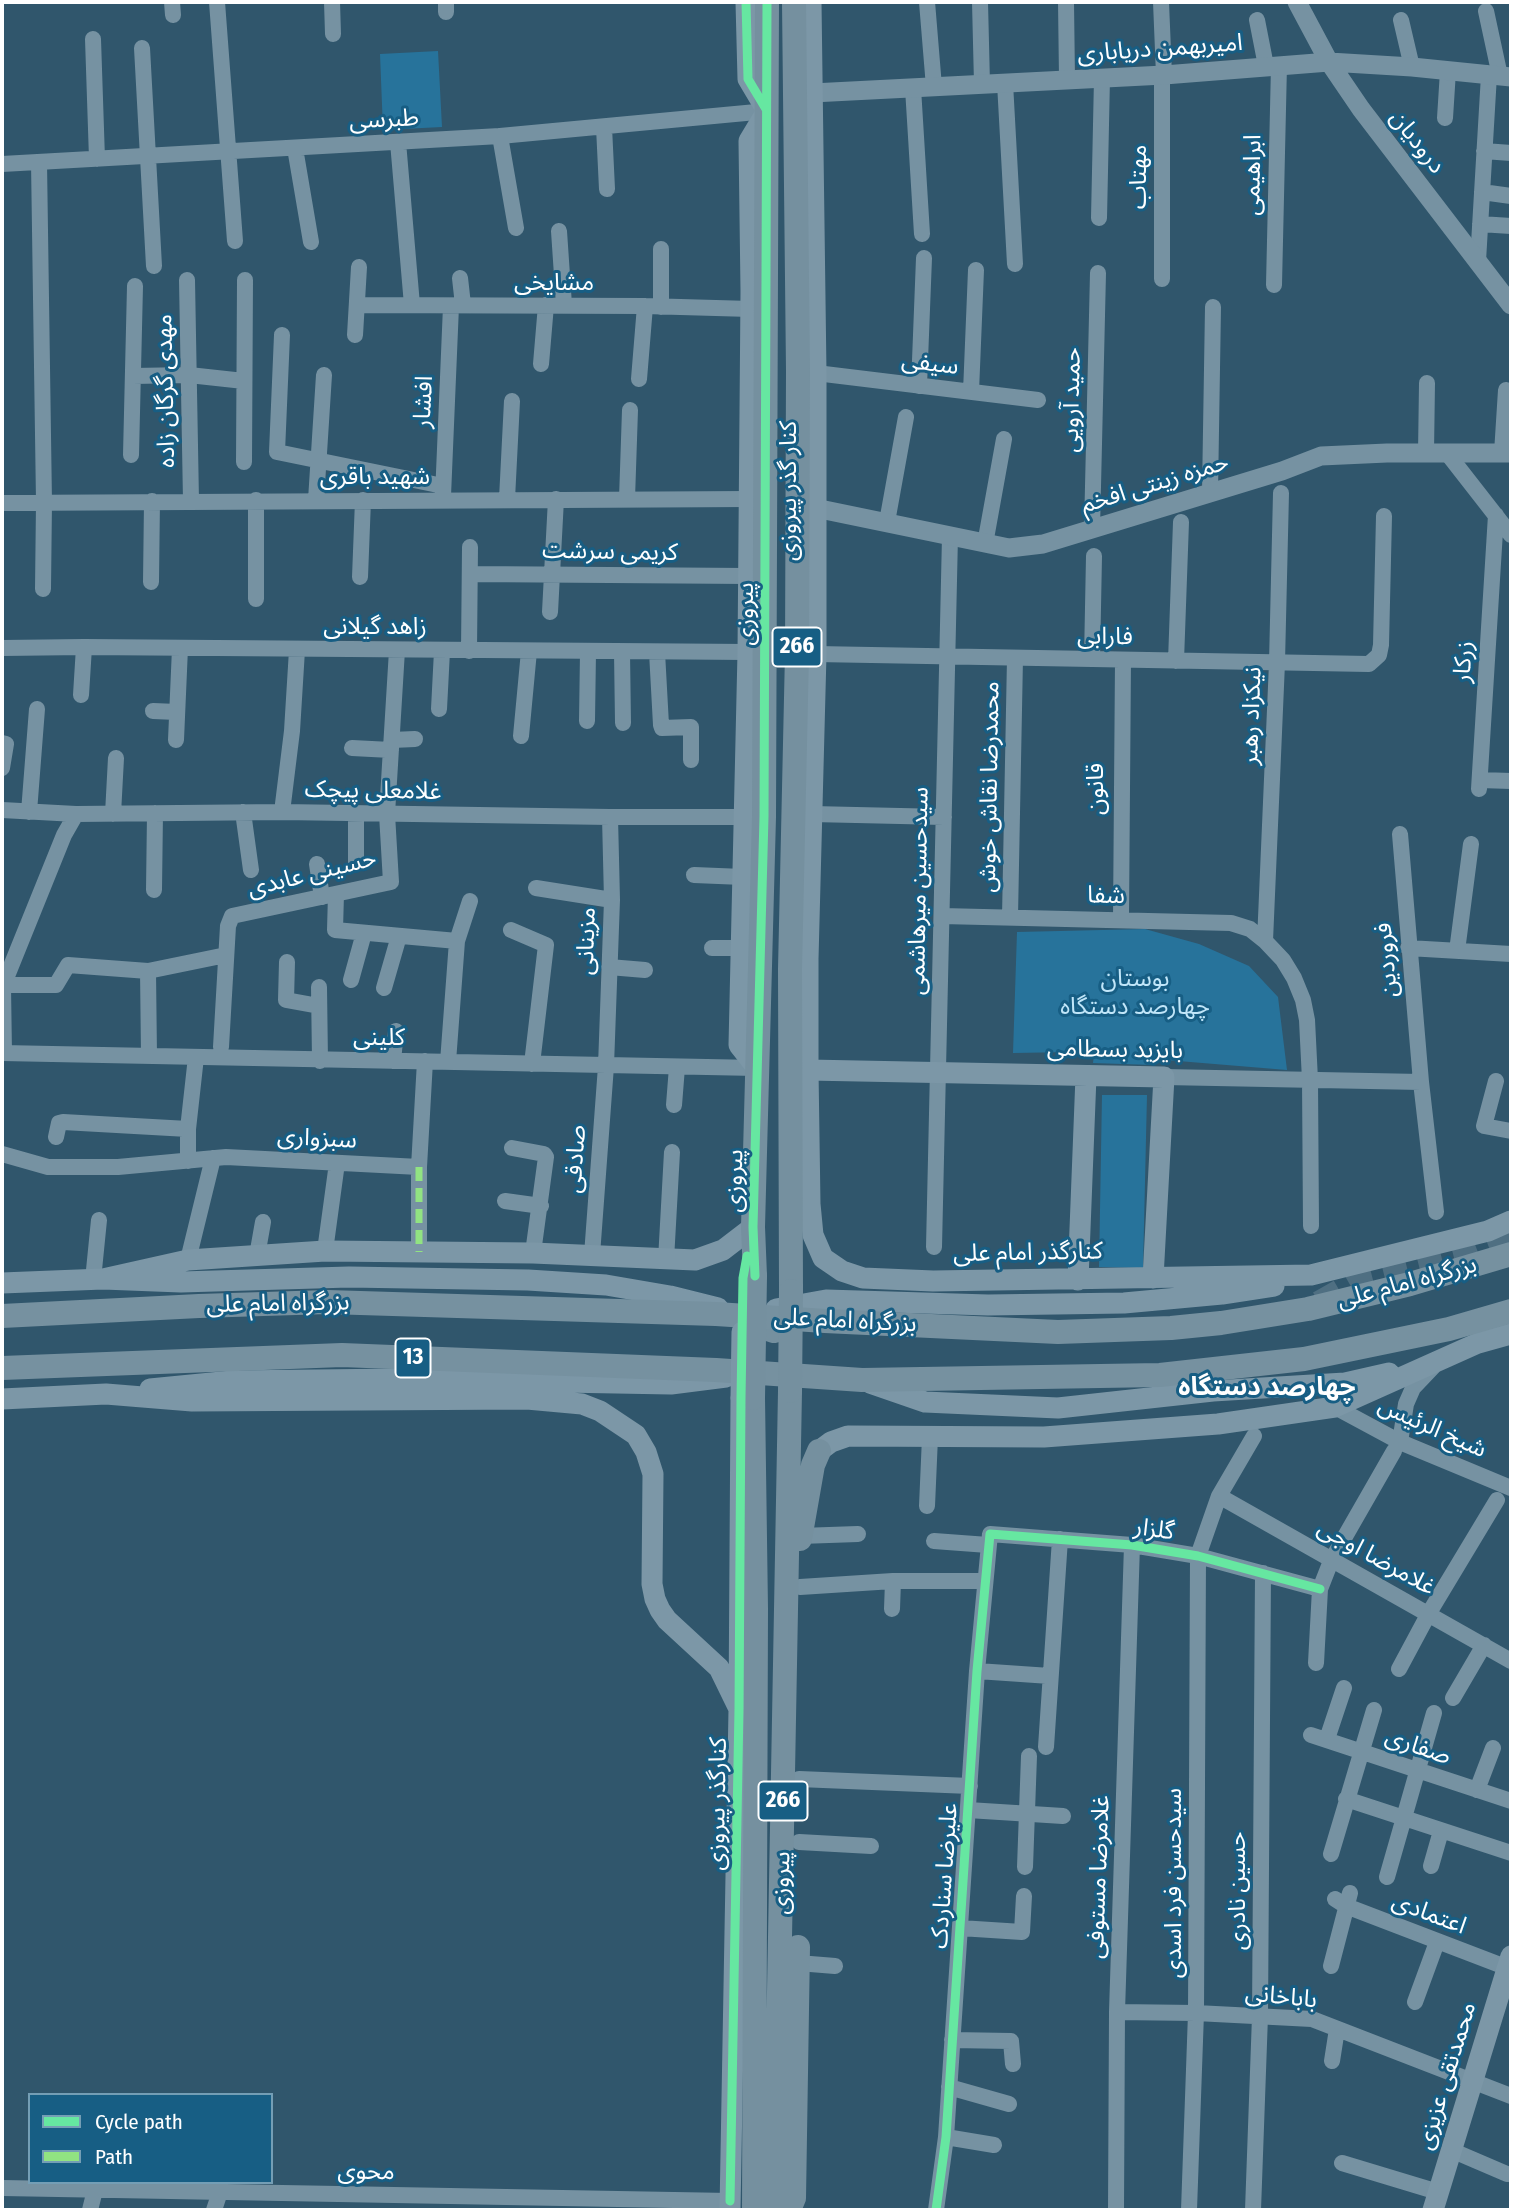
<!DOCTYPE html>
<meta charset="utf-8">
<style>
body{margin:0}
#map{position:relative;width:1513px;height:2212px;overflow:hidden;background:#30566c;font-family:"Fira Sans Condensed",sans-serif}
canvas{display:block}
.frame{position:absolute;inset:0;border:4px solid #fff;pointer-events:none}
.legend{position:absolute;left:28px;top:2093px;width:245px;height:91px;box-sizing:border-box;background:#175e84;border:2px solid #749eb5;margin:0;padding:9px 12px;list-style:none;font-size:21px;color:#fff}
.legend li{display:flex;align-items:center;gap:14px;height:35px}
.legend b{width:35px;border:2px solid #749eb5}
</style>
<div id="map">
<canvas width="1513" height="2212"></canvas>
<div class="frame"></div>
<ul class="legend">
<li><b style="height:9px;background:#66e7a1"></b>Cycle path</li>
<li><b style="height:9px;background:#91e382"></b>Path</li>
</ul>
</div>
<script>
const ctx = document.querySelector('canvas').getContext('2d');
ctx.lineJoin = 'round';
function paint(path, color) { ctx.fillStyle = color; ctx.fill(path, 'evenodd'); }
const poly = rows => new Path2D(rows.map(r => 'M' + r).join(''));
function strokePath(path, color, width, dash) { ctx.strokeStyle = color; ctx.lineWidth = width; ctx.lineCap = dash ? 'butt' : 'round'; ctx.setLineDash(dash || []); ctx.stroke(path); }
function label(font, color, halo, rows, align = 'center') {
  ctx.font = font + ' "Fira Sans Condensed","Noto Sans Arabic",sans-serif'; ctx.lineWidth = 6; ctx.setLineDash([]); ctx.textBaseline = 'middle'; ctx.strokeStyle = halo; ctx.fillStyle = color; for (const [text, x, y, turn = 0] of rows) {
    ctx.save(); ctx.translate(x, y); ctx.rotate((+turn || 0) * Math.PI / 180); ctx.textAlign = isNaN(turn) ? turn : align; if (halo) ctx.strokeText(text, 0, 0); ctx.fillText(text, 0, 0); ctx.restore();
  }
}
const green = poly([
 [438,51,442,127,383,130,380,54],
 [1145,929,1199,944,1249,966,1278,997,1287,1070,1154,1059,1152,1065,1093,1063,1094,1054,1070,1052,1013,1053,1017,932],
 [1102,1095,1147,1095,1143,1268,1099,1267]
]);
const primaryTunnel = poly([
 [1319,1303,1366,1276,1469,1250,1511,1234]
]);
const minor = poly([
 [172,2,173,15],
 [217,2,235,241],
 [332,2,333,34],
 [446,2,446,12],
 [927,2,934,87],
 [980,2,982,84],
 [1066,2,1067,79],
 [1161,2,1164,75],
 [1486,11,1500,76],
 [1257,20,1266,66],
 [1401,20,1412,67],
 [93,39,97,159],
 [142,48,154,266],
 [1005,83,1015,264],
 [913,88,922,234],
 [1445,118,1448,71],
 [604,127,607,189],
 [500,136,516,228],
 [398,142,412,305],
 [295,148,311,242],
 [1484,151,1511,153],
 [39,162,44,502,43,589],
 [2,164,500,136,767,111],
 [1482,192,1511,196],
 [1099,218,1102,78],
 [1480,224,1511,226],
 [559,231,564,305],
 [1478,261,1489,75],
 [460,278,463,305],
 [1162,279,1162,75],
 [187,280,191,501],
 [1274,285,1279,65],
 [357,305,645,306,751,309],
 [661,307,661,249],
 [282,335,277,452,443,486],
 [355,335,359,267],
 [541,364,546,305],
 [816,373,1038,400],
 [133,376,189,375,244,381],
 [639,379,645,306],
 [919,386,924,258],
 [971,392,976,270],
 [1426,453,1427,383],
 [1447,453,1511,535],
 [1502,453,1506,390],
 [131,455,135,286],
 [244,462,245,280],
 [1210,492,1213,307],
 [443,496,451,306],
 [507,499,512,401],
 [627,499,630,410],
 [316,500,324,375],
 [2,503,749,499],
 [887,522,906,417],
 [1092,529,1098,273],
 [985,544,1004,439],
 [471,574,748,576],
 [360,577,363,500],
 [151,582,152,501],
 [256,599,256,500],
 [550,612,556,499],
 [2,648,84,647,748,652],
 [469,651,470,547],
 [622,652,623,723],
 [657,652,661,725,662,728,691,727,691,760],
 [816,654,1369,664,1379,655,1381,645,1384,516],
 [1092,659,1094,556],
 [1176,661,1181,522],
 [81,695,84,647],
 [439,709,442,651],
 [153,711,177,712],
 [587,721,588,652],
 [521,736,529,651],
 [176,740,180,648],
 [392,740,415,739],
 [2,743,6,744,2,768],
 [352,748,391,750],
 [1480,780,1511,781],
 [1479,789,1496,515],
 [2,810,76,814,282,812,610,817,744,817],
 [29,812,37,709],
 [243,812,251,870],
 [282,812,292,731,297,650],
 [113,814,116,758],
 [812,814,944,817],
 [1400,834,1421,1082,1436,1212],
 [356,862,356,814],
 [317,864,322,897],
 [694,875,743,877],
 [536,888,612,900],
 [154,890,155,813],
 [336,894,335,930,457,941],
 [942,916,1231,923,1250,929,1265,941,1283,960,1294,978,1303,1000,1307,1020,1310,1080,1311,1226],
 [1010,917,1015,658],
 [1121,919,1123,660],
 [511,930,546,945,532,1064],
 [1265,941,1277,663,1281,493],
 [712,948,741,948],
 [1408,948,1511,954],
 [1457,951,1471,844],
 [287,962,286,1000,319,1006],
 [609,967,645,970],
 [148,971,149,1056],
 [351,980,364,933],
 [2,985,56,985,68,965,148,971,226,955],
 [319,987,320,1061],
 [384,988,399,936],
 [221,1047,228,926,232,916,391,882,387,814,397,650],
 [2,1053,757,1068],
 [4,1053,3,986,64,835,76,814],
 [393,1061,396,1031],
 [448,1062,457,941,470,901],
 [1164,1077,1421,1082],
 [1496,1081,1484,1126,1511,1131],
 [674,1105,677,1067],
 [56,1137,59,1123,63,1122,188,1129,196,1057],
 [512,1148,544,1154,546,1157,533,1253],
 [2,1154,48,1167,118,1167,226,1157,419,1167],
 [188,1161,188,1129],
 [505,1201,541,1206],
 [934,1247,950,536],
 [325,1251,337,1163],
 [419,1252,419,1167,425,1061],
 [592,1255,606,1066,612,900,610,817],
 [257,1256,263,1222],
 [188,1260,213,1158],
 [666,1260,672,1152],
 [93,1280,99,1220],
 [1335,1407,1400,1442,1511,1488],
 [1400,1442,1406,1404,1413,1388,1433,1367],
 [1219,1496,1511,1661],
 [927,1506,930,1437],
 [800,1536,858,1534],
 [934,1541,988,1545],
 [800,1587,893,1581,984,1581],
 [892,1609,893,1581],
 [1316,1663,1320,1589,1331,1561,1394,1451],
 [1399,1669,1429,1613,1497,1500],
 [977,1671,1050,1676],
 [1453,1698,1484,1645],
 [1311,1735,1511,1801],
 [1327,1739,1344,1688],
 [1046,1747,1060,1539],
 [799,1779,970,1786],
 [1477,1790,1493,1748],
 [1346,1799,1511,1853],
 [968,1810,1063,1816],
 [799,1842,871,1846],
 [1331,1854,1374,1710],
 [1431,1866,1441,1831],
 [1025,1867,1029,1756],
 [1387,1877,1434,1713],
 [1335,1899,1346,1906,1508,1968],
 [960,1928,1022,1932,1024,1896],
 [798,1963,835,1966],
 [1331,1966,1350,1893],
 [1415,2002,1437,1942],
 [1117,2012,1196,2013,1312,2019,1511,2096],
 [952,2040,1011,2041,1013,2064],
 [1332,2061,1337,2029],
 [949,2087,1009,2104],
 [946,2137,994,2145],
 [1451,2150,1507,2174],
 [1342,2163,1438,2192],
 [2,2188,730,2201],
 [90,2210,95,2190],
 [214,2210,220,2192],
 [936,2210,946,2137,977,1671,990,1534,1132,1545,1198,1556,1320,1589],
 [1116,2210,1117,2012,1132,1545],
 [1189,2210,1196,2013,1198,1556,1219,1496,1254,1436],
 [1253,2210,1260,2016,1263,1573]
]);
const tertiary = poly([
 [1297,2,1329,62,1361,109,1511,305],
 [812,93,1164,75,1329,62,1412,67,1511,77],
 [815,508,1009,548,1043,544,1282,471,1321,456,1387,453,1511,453]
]);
const secondary = poly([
 [746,2,748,79,767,111,749,141,751,291,748,652,739,1045,757,1068],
 [811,2,816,373,816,654,808,959,808,1070,810,1204,813,1235,823,1258,842,1271,863,1278,933,1281,1311,1275,1488,1231,1511,1221],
 [808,1070,1164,1077,1153,1278],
 [103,1279,181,1282,349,1277,528,1280,606,1285,670,1296,718,1308],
 [1078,1280,1086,1076],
 [2,1283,103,1279,188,1260,325,1251,533,1253,695,1260,723,1250,753,1227],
 [776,1309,826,1300,988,1305,1124,1303,1222,1294,1274,1286],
 [870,1383,925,1402,1058,1408,1213,1391,1345,1383,1389,1373],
 [150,1389,232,1381,397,1379,671,1384,726,1377],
 [2,1399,106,1394,192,1401,527,1399,582,1404,600,1411,636,1435,646,1452,653,1474,652,1584,655,1599,660,1610,667,1620,719,1668,739,1709],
 [819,1451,831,1442,848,1436,1044,1437,1218,1424,1335,1407,1478,1343,1511,1334],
 [730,2210,739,1709,741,1398],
 [1433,2210,1511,1956]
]);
const primary = poly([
 [755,1276,753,1227,764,817,767,2],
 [791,1291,790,969,797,653,798,371,794,2],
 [754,1319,759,1326,774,1331,790,1326],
 [753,1398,756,1609,754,2210],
 [800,1539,813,1465,819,1451],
 [775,2210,790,1391],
 [789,2210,794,2198,798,1947]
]);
const trunk = poly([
 [2,1316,199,1306,328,1302,716,1314,825,1321,1058,1332,1171,1328,1221,1323,1308,1309,1410,1284,1511,1254],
 [2,1368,342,1355,716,1370,862,1380,1160,1375,1304,1359,1449,1329,1511,1311]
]);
const secondaryBridge = poly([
 [741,1398,742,1332]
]);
const primaryBridge = poly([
 [790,1391,791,1291],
 [753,1398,755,1276]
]);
const quiet = poly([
 [419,1167,419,1252]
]);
const cycleway = poly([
 [746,2,748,79,766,109],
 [755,1276,753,1227,764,817,767,2],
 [730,2201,739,1709,741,1398,743,1278,747,1256],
 [936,2210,946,2137,977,1671,990,1534,1132,1545,1198,1556,1320,1589]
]);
const shields = [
 [797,647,49],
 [413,1358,35],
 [783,1801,49]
];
const shieldNames = [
 ["266",797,647],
 ["13",413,1358],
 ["266",783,1801]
];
const streetNames = [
 ["امیربهمن دریاباری",1160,49,-4],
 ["طبرسی",384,120,-3],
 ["درودیان",1417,142,52],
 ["ابراهیمی",1253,175,-89],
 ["مهتاب",1139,177,-90],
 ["مشایخی",554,283],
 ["سیفی",930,364,7],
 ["مهدی گرگان زاده",166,391,-91],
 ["حمید آرویی",1072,400,-89],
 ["افشار",424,402,-87],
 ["شهید باقری",375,477],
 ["حمزه زینتی افخم",1155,484,-17],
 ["کنار گذر پیروزی",789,491,-90],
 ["کریمی سرشت",610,552,1],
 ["پیروزی",746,614,-90],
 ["زاهد گیلانی",375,627],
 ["فارابی",1105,637,1],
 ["زرکار",1464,662,-86],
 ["نیکزاد رهبر",1252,716,-88],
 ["محمدرضا نقاش خوش",990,787,-89],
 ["قانون",1096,789,-90],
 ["غلامعلی پیچک",373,791,1],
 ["حسینی عابدی",312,874,-14],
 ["سیدحسین میرهاشمی",919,891,-89],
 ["شفا",1106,896,1],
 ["مزینانی",587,941,-88],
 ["فروردین",1387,960,-95],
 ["کلینی",379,1038],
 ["بایزید بسطامی",1115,1050,1],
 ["سبزواری",317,1139,3],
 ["صادقی",576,1159,-86],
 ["پیروزی",735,1181,-89],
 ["کنارگذر امام علی",1028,1253,-1],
 ["بزرگراه امام علی",1407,1283,-15],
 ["بزرگراه امام علی",278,1304,-1],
 ["بزرگراه امام علی",845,1321,3],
 ["شیخ الرئیس",1432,1428,24],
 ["گلزار",1154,1530,8],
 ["غلامرضا اوجی",1376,1558,29],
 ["صفاری",1418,1747,19],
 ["کنارگذر پیروزی",718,1804,-89],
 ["علیرضا سناردک",945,1876,-86],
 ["غلامرضا مستوفی",1099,1877,-88],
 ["پیروزی",782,1883,-89],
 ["سیدحسن فرد اسدی",1174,1883,-90],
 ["حسین نادری",1238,1891,-90],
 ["اعتمادی",1429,1914,21],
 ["باباخانی",1281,1997,6],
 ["محمدتقی عزیزی",1447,2076,-73],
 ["محوی",366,2172,1]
];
const parkNames = [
 ["بوستان",1135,979],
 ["چهارصد دستگاه",1135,1007]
];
const neighbourhoodNames = [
 ["چهارصد دستگاه",1267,1388]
];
paint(green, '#27739b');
strokePath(primaryTunnel, '#4f6f82', 24, [24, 12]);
strokePath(minor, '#7692a2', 16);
strokePath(tertiary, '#7692a2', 19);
strokePath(secondary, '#7c97a7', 21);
strokePath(primary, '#75909f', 24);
strokePath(trunk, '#7691a0', 24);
strokePath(secondaryBridge, '#7c97a7', 21);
strokePath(primaryBridge, '#75909f', 24);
strokePath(quiet, '#91e382', 7, [14, 7]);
strokePath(cycleway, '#66e7a1', 9);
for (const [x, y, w] of shields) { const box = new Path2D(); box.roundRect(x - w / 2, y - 19.5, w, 39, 5); ctx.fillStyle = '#175e84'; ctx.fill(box); strokePath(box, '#fff', 2); }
label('bold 23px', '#fff', null, shieldNames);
label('24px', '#fff', '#175e84', streetNames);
label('24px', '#c1e6f9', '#175e84', parkNames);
label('bold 26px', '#fff', '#175e84', neighbourhoodNames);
</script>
